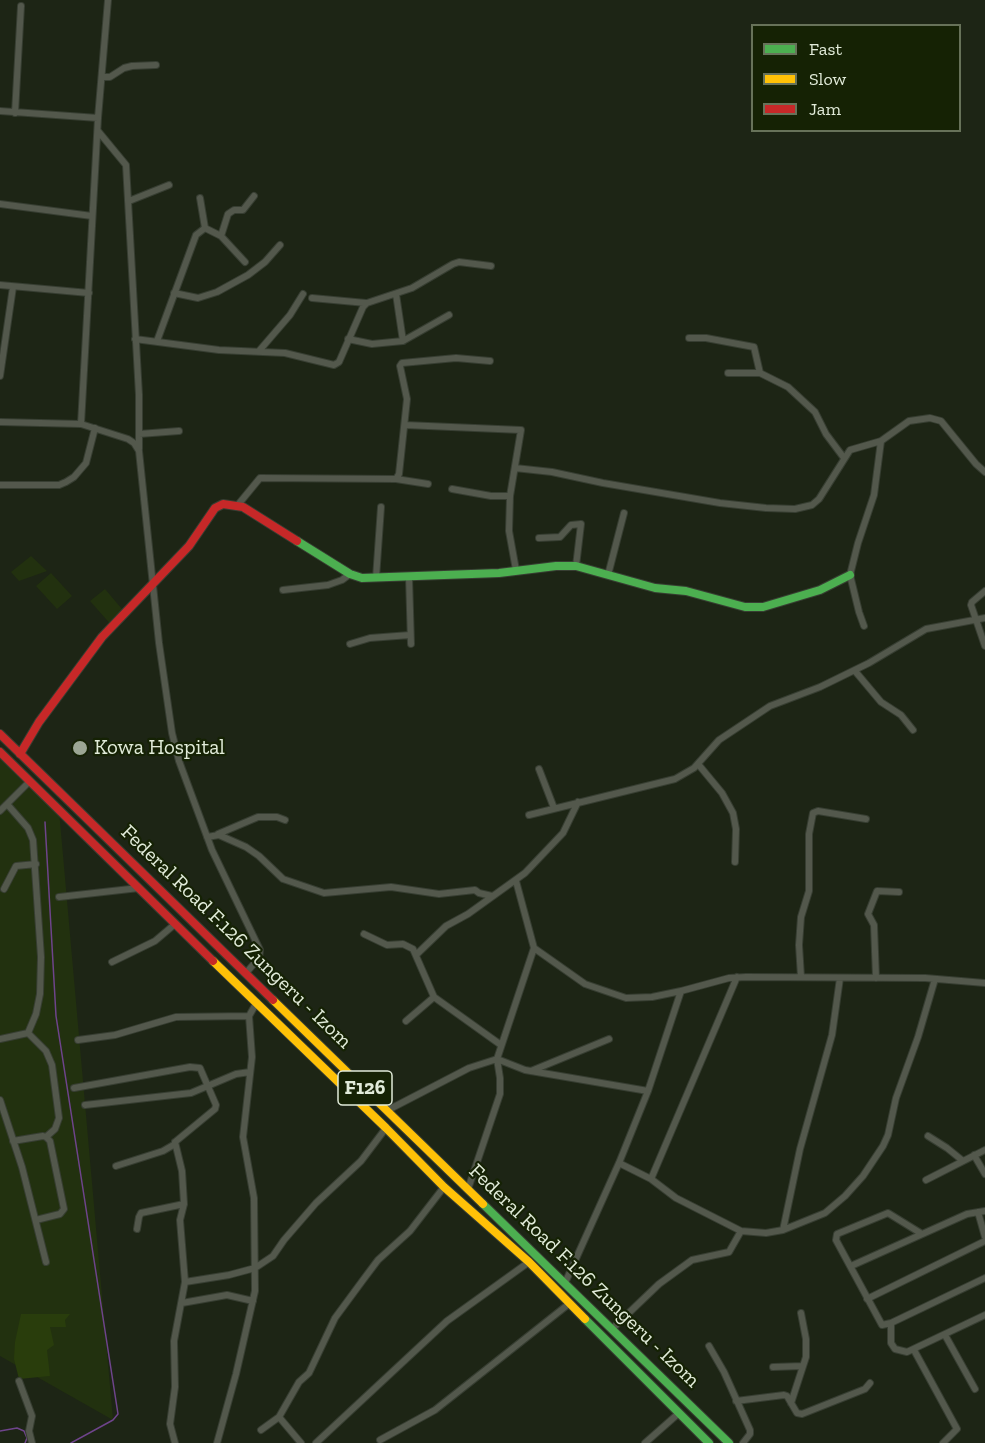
<!DOCTYPE html>
<style>
body{margin:0}
#map{position:relative;width:985px;height:1443px;overflow:hidden;background:#1d2515;font-family:"Zilla Slab",serif}
canvas{display:block}
.legend{position:absolute;left:751px;top:24px;width:210px;height:108px;box-sizing:border-box;background:#152204;border:2px solid #677259;margin:0;padding:8px 10px;list-style:none;font-size:18px;color:#e1ebd9}
.legend li{display:flex;align-items:center;gap:12px;height:30px}
.legend b{width:30px;border:2px solid #677259}
</style>
<div id="map">
<canvas width="985" height="1443"></canvas>
<ul class="legend">
<li><b style="height:8px;background:#4caf50"></b>Fast</li>
<li><b style="height:8px;background:#ffc107"></b>Slow</li>
<li><b style="height:8px;background:#c62828"></b>Jam</li>
</ul>
</div>
<script>
const ctx = document.querySelector('canvas').getContext('2d');
ctx.lineJoin = 'round';
function paint(path, color) { ctx.fillStyle = color; ctx.fill(path, 'evenodd'); }
const poly = rows => new Path2D(rows.map(r => 'M' + r).join(''));
function strokePath(path, color, width, dash) { ctx.strokeStyle = color; ctx.lineWidth = width; ctx.lineCap = dash ? 'butt' : 'round'; ctx.setLineDash(dash || []); ctx.stroke(path); }
function label(font, color, halo, rows, align = 'center') {
  ctx.font = font + ' "Zilla Slab",serif'; ctx.lineWidth = 4.5; ctx.setLineDash([]); ctx.textBaseline = 'middle'; ctx.strokeStyle = halo; ctx.fillStyle = color; for (const [text, x, y, turn = 0] of rows) {
    ctx.save(); ctx.translate(x, y); ctx.rotate((+turn || 0) * Math.PI / 180); ctx.textAlign = isNaN(turn) ? turn : align; if (halo) ctx.strokeText(text, 0, 0); ctx.fillText(text, 0, 0); ctx.restore();
  }
}
const built = poly([
 [31,556,47,571,19,581,11,572],
 [51,573,72,596,57,609,36,586],
 [105,589,127,615,113,627,90,601],
 [0,756,59,810,113,1420,0,1356]
]);
const green = poly([
 [21,1314,70,1314,65,1320,66,1327,50,1327,54,1345,47,1350,50,1376,19,1379,14,1359,15,1342]
]);
const stream = poly([
 [45,822,56,1016,118,1414,113,1420,71,1443],
 [0,1431,17,1428,24,1431,27,1438,25,1443]
]);
const street = poly([
 [102,77,110,77,124,68,132,66,156,65],
 [0,111,98,118],
 [15,113,21,6],
 [98,131,126,165,139,395,139,449],
 [200,198,205,228],
 [129,201,169,185],
 [0,204,92,216],
 [205,228,221,236,245,262],
 [221,236,228,214,234,210,243,210,254,196],
 [0,285,89,293],
 [174,293,198,298,217,292,248,275,265,262,280,245],
 [396,294,403,341],
 [312,298,366,303],
 [689,338,706,338,754,347,760,373],
 [135,339,219,350,285,353,334,365,339,362,363,307,367,303,412,288,453,264,459,262,491,266],
 [348,339,372,344,403,341,449,315],
 [157,341,196,235,205,228],
 [259,351,290,315,303,294],
 [728,373,760,373,788,387,815,412,826,434,844,458],
 [0,376,13,287],
 [0,422,81,424,128,439,134,443,139,451,159,643,172,733,179,761,212,850,260,950,259,958,246,973],
 [81,424,98,118,108,0],
 [405,425,521,430,510,496,509,531,516,570],
 [139,434,179,431],
 [515,468,552,472,603,483,720,503,766,508,795,509,812,505,819,499,850,450,881,441,909,421,930,418,941,421,976,464,985,472],
 [396,479,428,484],
 [0,485,59,485,66,482,74,477,86,463,95,428],
 [452,489,491,496,510,496],
 [237,506,260,478,396,479,399,474,407,399,400,366,402,363,456,358,490,361],
 [539,538,560,537,571,525,581,524,576,566],
 [608,575,624,513],
 [409,577,411,644],
 [376,578,381,507],
 [283,590,328,585,342,580,350,574],
 [985,591,972,602,971,605,985,646],
 [864,626,859,612,850,575,858,543,874,495,881,441],
 [350,644,370,638,410,635],
 [855,671,881,702,901,715,913,730],
 [698,764,722,793,733,813,736,829,735,862],
 [539,769,554,808],
 [0,811,30,781],
 [529,815,675,779,694,768,719,740,770,706,820,687,869,663,926,629,985,618],
 [218,834,258,817,277,817,285,820],
 [207,837,219,835,246,847,259,856,283,879,324,893,391,887,439,894,475,890,479,893,492,896],
 [516,881,534,948,585,984,626,998,652,997,681,991],
 [4,889,16,866,36,864],
 [59,897,139,888],
 [364,934,387,945,403,944,413,949,434,997],
 [417,954,446,926,468,914,525,873,563,833,578,802],
 [112,962,155,941,175,924],
 [801,977,799,945,801,917,809,891,809,834,813,813,818,811,866,819],
 [876,978,874,925,868,914,877,891,899,892],
 [406,1021,434,997,501,1045],
 [28,1033,46,1051,52,1065,59,1118,55,1129,46,1137],
 [0,1039,28,1033,36,1014,40,994,41,957,33,840,28,828,7,804],
 [78,1040,115,1035,176,1017,249,1016],
 [531,1071,609,1039],
 [74,1088,190,1067,200,1068,216,1105,215,1109,175,1142,175,1144,163,1151,116,1166],
 [0,1100,22,1167,46,1262],
 [85,1105,191,1093,236,1074,250,1072],
 [388,1110,469,1068,497,1059,525,1070,648,1091],
 [928,1136,947,1148,963,1161],
 [13,1141,43,1136,46,1137,50,1141,64,1209,60,1214,36,1220],
 [974,1155,985,1174],
 [619,1163,651,1179,676,1198,741,1231,766,1233,783,1230,825,1213,845,1196,863,1176,883,1146,888,1135,896,1098,918,1037,935,979],
 [651,1179,737,977],
 [926,1180,985,1150],
 [468,1189,500,1094,500,1078,497,1059,534,948],
 [978,1212,985,1237],
 [137,1229,139,1217,141,1213,184,1204],
 [783,1230,800,1149,832,1035,840,978],
 [922,1234,888,1213,837,1234,836,1240,882,1325,891,1323,985,1278],
 [851,1266,967,1214,985,1211],
 [185,1282,229,1275,255,1268,273,1256,284,1240,316,1203,361,1161,386,1128],
 [565,1283,619,1163,648,1091,681,991,729,978,746,977,925,978,985,983],
 [867,1299,985,1241],
 [182,1303,227,1295,253,1301],
 [891,1323,891,1343,895,1349,907,1352,985,1315],
 [612,1329,659,1284,692,1260,729,1252,741,1231],
 [945,1335,975,1389],
 [709,1346,724,1372,750,1430,750,1434,743,1443],
 [914,1350,957,1429,943,1443],
 [773,1367,803,1366],
 [19,1381,32,1416,29,1431,32,1443],
 [736,1401,784,1395,787,1396,797,1413,802,1414,865,1389,870,1383],
 [791,1403,806,1357,806,1339,801,1313],
 [279,1417,301,1443],
 [261,1430,279,1417,299,1382,309,1373,335,1318,363,1280,378,1260,410,1231,444,1187],
 [380,1440,435,1410,570,1303],
 [175,1443,170,1424,175,1387,174,1341,185,1282,180,1220,184,1204,182,1171,175,1142],
 [217,1443,236,1374,255,1291,254,1198,243,1137,252,1057,249,1016,257,1002],
 [316,1443,447,1321,529,1262],
 [645,1443,679,1413]
]);
const fast = poly([
 [297,541,350,574,362,578,499,573,556,566,576,566,655,588,686,591,745,607,763,607,820,590,850,575],
 [483,1204,729,1443],
 [585,1319,709,1443]
]);
const slow = poly([
 [213,961,386,1128,444,1187,529,1262,585,1319],
 [273,1000,483,1204]
]);
const jam = poly([
 [0,734,273,1000],
 [0,752,213,961],
 [20,754,39,722,102,637,189,546,215,508,223,504,243,507,297,541]
]);
const markers = [
 [80,748,8,"#9ca694"]
];
const shields = [
 [365,1088,54]
];
const shieldNames = [
 ["F126",365,1088]
];
const poiNames = [
 ["Kowa Hospital",94,748]
];
const streetNames = [
 ["Federal Road F.126 Zungeru - Izom",236,937,44],
 ["Federal Road F.126 Zungeru - Izom",584,1276,44]
];
paint(built, '#22310f');
paint(green, '#293d0c');
strokePath(stream, '#6e448b', 1.5);
strokePath(street, '#373e32', 8);
strokePath(fast, '#373e32', 10);
strokePath(slow, '#373e32', 10);
strokePath(jam, '#373e32', 10);
strokePath(street, '#53584c', 6);
strokePath(fast, '#4caf50', 8);
strokePath(slow, '#ffc107', 8);
strokePath(jam, '#c62828', 8);
for (const [x, y, r, color] of markers) { const dot = new Path2D(); dot.arc(x, y, r, 0, 2 * Math.PI); ctx.fillStyle = color; ctx.fill(dot); strokePath(dot, '#152204', 2); }
for (const [x, y, w] of shields) { const box = new Path2D(); box.roundRect(x - w / 2, y - 17, w, 34, 4.5); ctx.fillStyle = '#152204'; ctx.fill(box); strokePath(box, '#e1ebd9', 1.5); }
label('bold 20px', '#e1ebd9', null, shieldNames);
label('21px', '#e1ebd9', '#152204', poiNames, 'left');
label('21px', '#e1ebd9', '#152204', streetNames);
</script>
